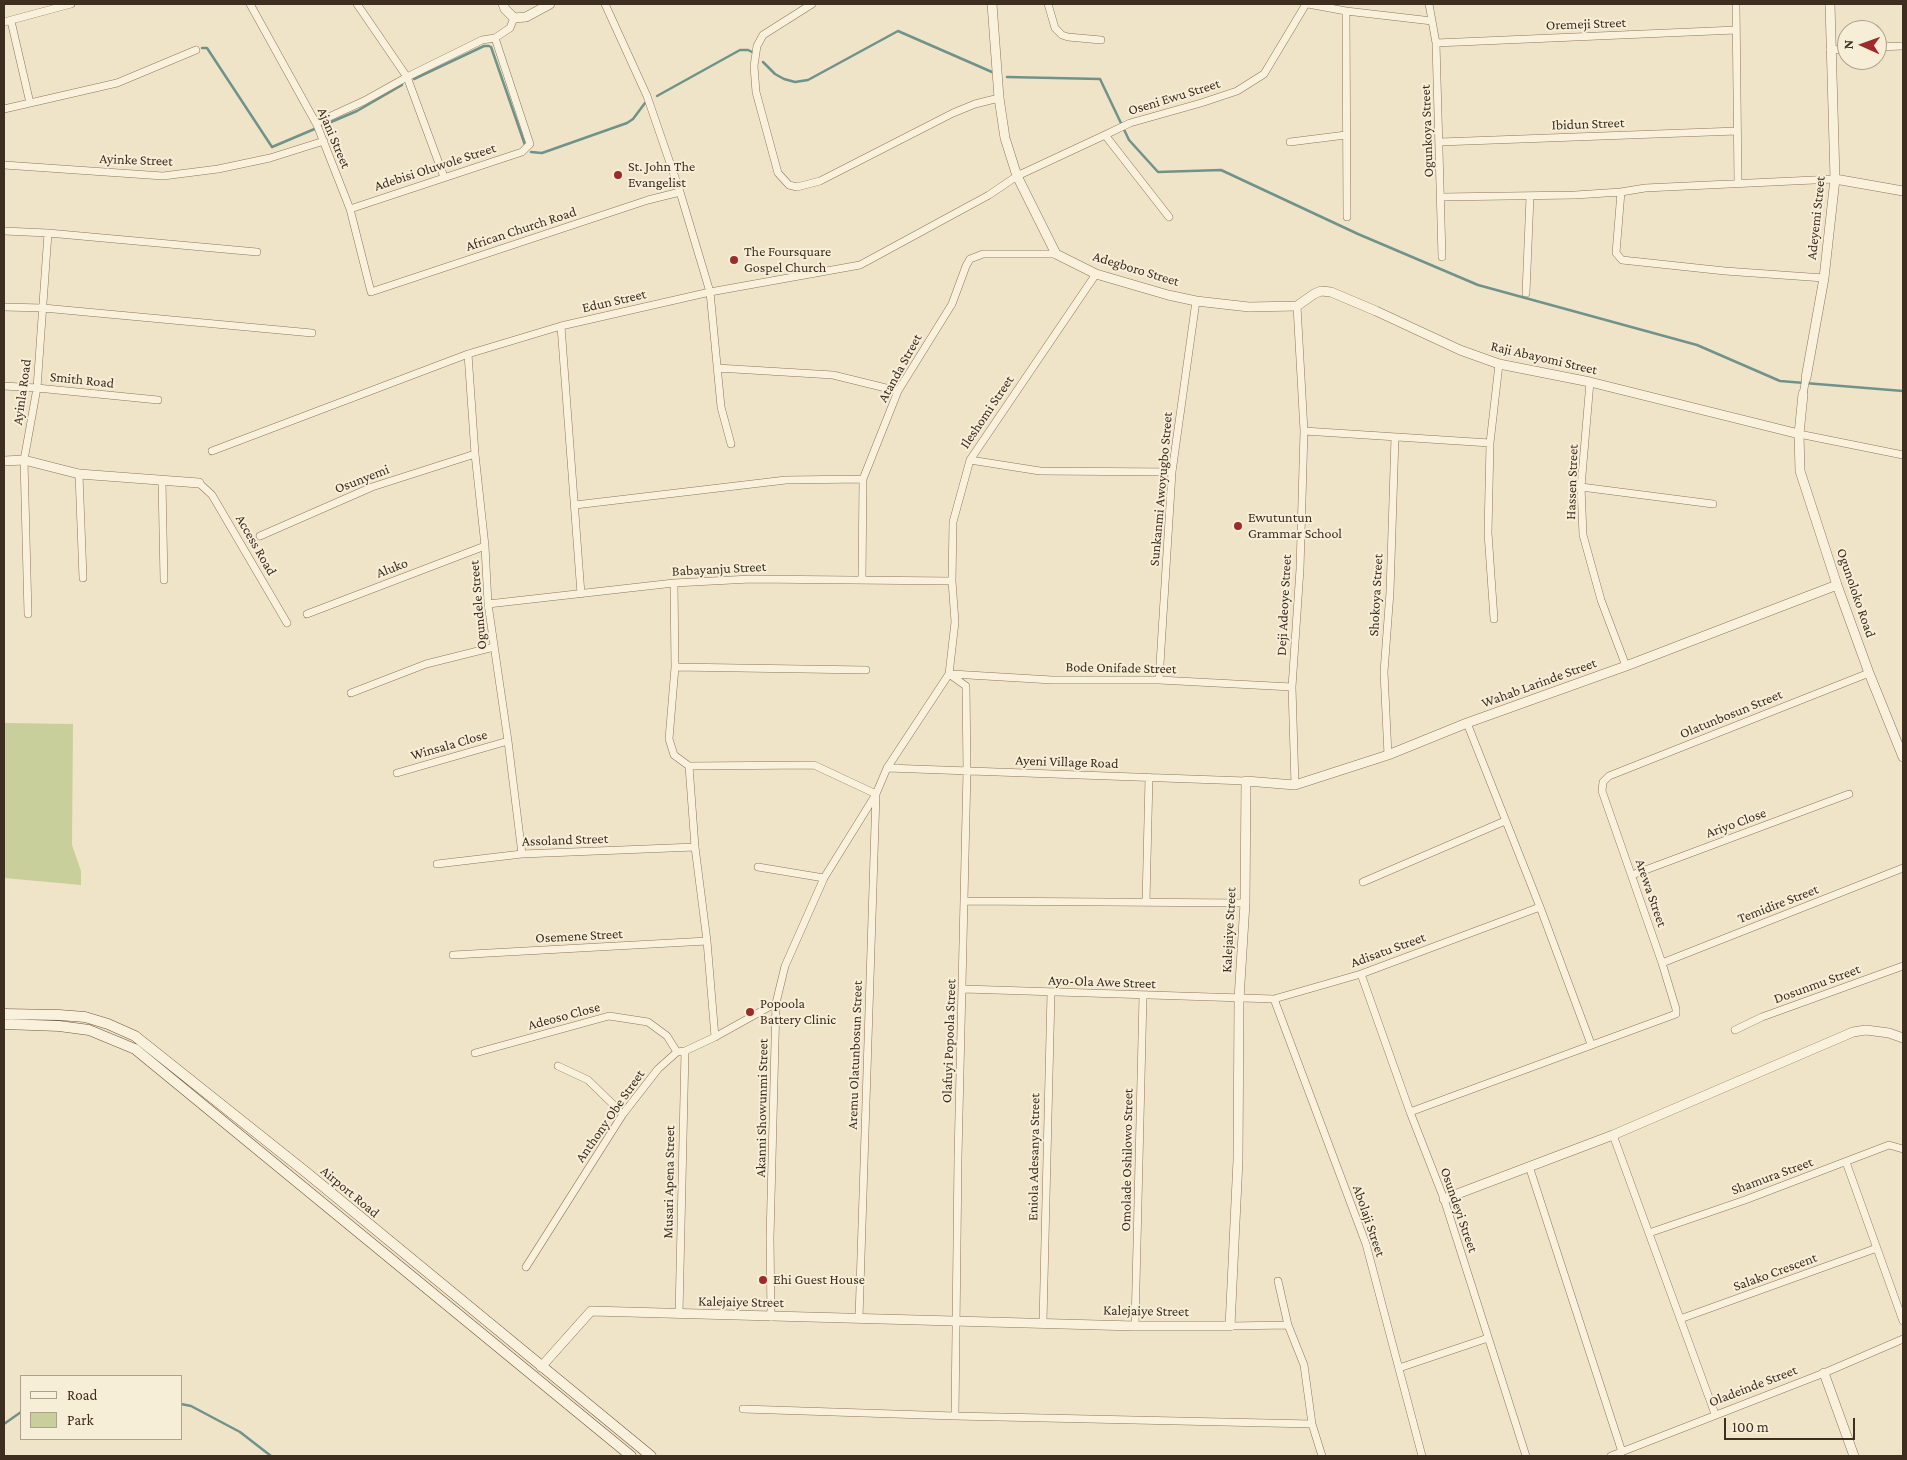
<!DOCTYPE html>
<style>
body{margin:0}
#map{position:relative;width:1907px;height:1460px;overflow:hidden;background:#f0e4c8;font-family:"Crimson Pro",serif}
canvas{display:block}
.frame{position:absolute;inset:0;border:5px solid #3d2e20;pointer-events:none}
.legend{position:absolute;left:20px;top:1375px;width:162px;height:65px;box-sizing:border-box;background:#f7eed8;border:1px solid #ada18e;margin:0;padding:6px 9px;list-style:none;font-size:15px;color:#3d2e20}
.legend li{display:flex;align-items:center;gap:10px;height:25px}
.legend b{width:25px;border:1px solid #ada18e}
.north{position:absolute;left:1837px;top:20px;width:50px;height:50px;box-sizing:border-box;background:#f7eed8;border:1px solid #ada18e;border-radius:50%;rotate:272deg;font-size:14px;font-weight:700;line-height:20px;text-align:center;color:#3d2e20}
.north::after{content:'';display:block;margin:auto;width:18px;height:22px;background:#9e2a2b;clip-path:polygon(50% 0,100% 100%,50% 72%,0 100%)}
.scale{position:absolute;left:1724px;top:1418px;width:131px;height:22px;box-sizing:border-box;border:2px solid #3d2e20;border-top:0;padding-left:6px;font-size:15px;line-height:18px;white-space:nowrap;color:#3d2e20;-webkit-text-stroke:4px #f7eed8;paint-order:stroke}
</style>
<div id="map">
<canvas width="1907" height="1460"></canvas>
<div class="frame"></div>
<ul class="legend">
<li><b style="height:6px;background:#faf1dc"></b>Road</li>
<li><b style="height:14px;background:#c9cf9b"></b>Park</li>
</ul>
<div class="north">N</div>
<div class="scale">100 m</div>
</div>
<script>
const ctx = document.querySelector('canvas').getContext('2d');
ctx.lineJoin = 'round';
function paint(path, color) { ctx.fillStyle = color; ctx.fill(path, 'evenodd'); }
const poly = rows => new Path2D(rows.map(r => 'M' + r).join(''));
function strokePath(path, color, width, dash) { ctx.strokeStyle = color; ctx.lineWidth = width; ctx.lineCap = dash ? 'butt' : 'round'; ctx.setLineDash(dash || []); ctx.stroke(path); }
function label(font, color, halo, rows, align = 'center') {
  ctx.font = font + ' "Crimson Pro",serif'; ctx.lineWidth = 4; ctx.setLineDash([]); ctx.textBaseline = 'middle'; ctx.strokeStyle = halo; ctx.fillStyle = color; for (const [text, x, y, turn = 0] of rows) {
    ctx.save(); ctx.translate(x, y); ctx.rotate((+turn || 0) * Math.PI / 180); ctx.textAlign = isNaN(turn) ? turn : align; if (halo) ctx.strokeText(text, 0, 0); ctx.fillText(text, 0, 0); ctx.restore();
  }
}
const green = poly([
 [4,723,73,724,72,845,81,871,81,885,4,878]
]);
const stream = poly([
 [202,48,207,48,272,147,357,111,402,85],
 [763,62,775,74,784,79,795,82,808,80,898,31,992,72],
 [1007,77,1100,79,1129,140,1158,172,1221,170,1358,234,1478,285,1697,345,1780,381,1903,391],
 [414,79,484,46,489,46,491,47,525,145],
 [657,96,740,50,748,50,752,52],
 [531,152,542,153,627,123,633,119,645,103],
 [181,1404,191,1406,240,1432,271,1456],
 [4,1424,21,1412]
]);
const minor = poly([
 [250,4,317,125,350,209,371,292,648,200,680,192],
 [357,4,407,77,444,177],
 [605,4,647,96,680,192,710,292,721,407,731,444],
 [812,4,763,35,757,46,754,66,756,92,778,173,789,185,797,187,820,181,953,113,975,104,999,98],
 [1048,4,1055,28,1062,35,1068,37,1101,40],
 [1308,4,1346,11,1432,21],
 [1429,4,1436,43,1442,257],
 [1736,4,1738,183],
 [1346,11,1347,217],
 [11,21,30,103],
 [4,22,71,4],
 [1436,43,1736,30],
 [1877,47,1903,46],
 [1830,50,1847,49],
 [4,109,117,83,196,50],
 [316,123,364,101,407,77,482,40,495,38,510,28,514,18],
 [1105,135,1169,217],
 [1290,142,1346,135],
 [1440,142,1737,131],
 [4,165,163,176,218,169,270,158,324,141],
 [1621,192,1616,253,1622,260,1725,271,1824,278],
 [1442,197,1575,195,1621,192,1645,188,1835,179],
 [350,209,522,152,530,144,495,38],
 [4,231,48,233,257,252],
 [1526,293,1530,197],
 [4,307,43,308,312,333],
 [561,326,581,594],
 [468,354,475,454,485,546,488,604,508,741,522,854],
 [717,368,833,375,898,391],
 [1590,382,1581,487,1583,535,1601,600,1626,666],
 [4,386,37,388,158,400],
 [1803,394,1806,378],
 [1304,431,1490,443],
 [1799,434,1903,455],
 [212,451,468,354,561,326,710,292,860,265,989,195,1017,176,1105,135,1130,123,1201,103,1237,91,1264,74,1306,4],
 [970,460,1040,471,1172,472],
 [79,474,83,578],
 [162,481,164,580],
 [199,483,212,495,287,623],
 [1581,487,1713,504],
 [575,505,786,480,863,479],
 [260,536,372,487,475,454],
 [862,579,863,479,898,391,952,304,966,266,970,259,983,254,1056,254],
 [674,583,675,667,669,739,674,755,689,766,695,847,707,941,715,1037],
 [488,604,674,583,751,579,952,581],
 [28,614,24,460,37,388,48,233],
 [307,614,485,546],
 [1494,619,1488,533,1490,443,1499,364],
 [675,667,866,670],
 [949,674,966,686,967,771,958,1157,955,1416],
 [952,674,1052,680,1159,680,1292,687],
 [1159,680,1172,472,1196,301],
 [351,693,426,664,494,647],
 [1467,723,1540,907,1591,1044],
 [1388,755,1384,672,1390,592,1395,437],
 [689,766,814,765,876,794,859,1318],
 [887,768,1246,781],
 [397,773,508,741],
 [1295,785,1292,687,1300,569,1304,431,1297,306],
 [437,864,522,854,695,847],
 [758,867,824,878],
 [1632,875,1849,794],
 [1363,882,1505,821],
 [966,901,1245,903],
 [1146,902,1149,777],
 [453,955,707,941],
 [1662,963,1903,868],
 [1361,974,1410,1112,1444,1199,1526,1456],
 [964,989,1274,999,1361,974,1540,907],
 [1274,999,1366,1244,1422,1456],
 [1735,1030,1762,1017,1903,966],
 [475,1053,609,1016,648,1022,667,1036,677,1052],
 [558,1066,588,1080,623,1114],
 [1410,1112,1676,1014,1676,1009,1662,963,1602,791,1603,782,1609,776,1869,673],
 [1613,1135,1715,1414],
 [1846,1162,1903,1321],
 [1529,1166,1622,1452],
 [1649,1233,1745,1200,1889,1145,1903,1149],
 [526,1267,623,1114,658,1069,677,1052,685,1051,715,1037,776,1003],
 [1278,1281,1288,1325],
 [679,1314,685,1051],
 [771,1317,770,1238,776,1003,785,966,824,878,876,794,887,768,949,674,955,622,952,581,953,522,970,460,1096,274],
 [1680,1319,1877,1248],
 [1043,1322,1051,993],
 [1135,1326,1143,996],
 [1230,1326,1288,1325,1304,1365,1312,1424,1322,1456],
 [1399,1368,1488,1338],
 [743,1409,955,1416,1312,1424],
 [1611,1456,1824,1373,1903,1339]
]);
const tertiary = poly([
 [503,4,505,9,514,18,526,17,550,4],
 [992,4,999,98,1005,138,1017,176,1056,254,1096,274,1168,295,1196,301,1249,307,1297,306,1314,294,1321,291,1331,292,1376,311,1460,350,1499,364,1590,382,1799,434],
 [1835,179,1903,191],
 [1806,378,1824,278,1835,179,1830,4],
 [1803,394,1799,434,1800,471,1837,585,1869,673,1903,757],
 [4,461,24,460,79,474,199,483],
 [1444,1199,1613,1135,1853,1032,1866,1030,1889,1033,1903,1038],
 [541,1367,591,1311,1135,1326,1230,1326,1238,1160,1239,999,1245,903,1246,781,1295,785,1388,755,1467,723,1626,666,1837,585],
 [1824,1373,1854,1456]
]);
const secondary = poly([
 [4,1014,59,1015,85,1017,108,1024,135,1036,307,1173,651,1456],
 [4,1024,59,1026,89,1030,135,1049,631,1456]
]);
const markers = [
 [618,175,5,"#9e2a2b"],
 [734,260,5,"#9e2a2b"],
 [1238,526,5,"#9e2a2b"],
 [750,1012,5,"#9e2a2b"],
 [763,1280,5,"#9e2a2b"]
];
const streetNames = [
 ["Oremeji Street",1586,24,-2],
 ["Oseni Ewu Street",1174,97,-17],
 ["Ibidun Street",1588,124,-2],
 ["Ogunkoya Street",1427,131,-92],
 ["Ajani Street",334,138,67],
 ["Ayinke Street",136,160,2],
 ["Adebisi Oluwole Street",435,167,-18],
 ["Adeyemi Street",1816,218,-84],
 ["African Church Road",521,229,-18],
 ["Adegboro Street",1136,269,17],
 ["Edun Street",614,301,-13],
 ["Raji Abayomi Street",1544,358,13],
 ["Atanda Street",900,368,-61],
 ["Smith Road",82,380,6],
 ["Ayinla Road",22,392,-82],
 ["Ileshomi Street",987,412,-56],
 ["Osunyemi",362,479,-21],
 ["Hassen Street",1572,482,-88],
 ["Sunkanmi Awoyugbo Street",1161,489,-85],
 ["Access Road",256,545,60],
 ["Aluko",392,568,-21],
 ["Babayanju Street",719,569,-3],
 ["Ogunoloko Road",1856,593,71],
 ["Shokoya Street",1376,595,-87],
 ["Ogundele Street",478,605,-95],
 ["Deji Adeoye Street",1284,605,-87],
 ["Bode Onifade Street",1121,668,1],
 ["Wahab Larinde Street",1539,683,-20],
 ["Olatunbosun Street",1731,714,-22],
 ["Winsala Close",449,745,-16],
 ["Ayeni Village Road",1067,762,2],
 ["Ariyo Close",1736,823,-20],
 ["Assoland Street",565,840,-2],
 ["Arewa Street",1651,893,71],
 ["Temidire Street",1778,904,-21],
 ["Kalejaiye Street",1229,930,-87],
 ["Osemene Street",579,936,-3],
 ["Adisatu Street",1388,950,-20],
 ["Ayo-Ola Awe Street",1102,982,2],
 ["Dosunmu Street",1817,984,-20],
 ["Adeoso Close",564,1016,-15],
 ["Olafuyi Popoola Street",949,1041,-88],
 ["Aremu Olatunbosun Street",855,1055,-88],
 ["Akanni Showunmi Street",762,1108,-89],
 ["Anthony Obe Street",610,1116,-55],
 ["Eniola Adesanya Street",1034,1157,-89],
 ["Omolade Oshilowo Street",1127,1160,-89],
 ["Shamura Street",1772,1176,-20],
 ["Musari Apena Street",669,1182,-89],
 ["Airport Road",350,1192,40],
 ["Osundeyi Street",1459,1210,71],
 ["Abolaji Street",1369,1221,71],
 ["Salako Crescent",1775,1272,-20],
 ["Kalejaiye Street",741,1302,1],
 ["Kalejaiye Street",1146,1311,1],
 ["Oladeinde Street",1753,1386,-21]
];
const poiNames = [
 ["St. John The",628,167],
 ["Evangelist",628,183],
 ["The Foursquare",744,252],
 ["Gospel Church",744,268],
 ["Ewutuntun",1248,518],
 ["Grammar School",1248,534],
 ["Popoola",760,1004],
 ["Battery Clinic",760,1020],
 ["Ehi Guest House",773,1280]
];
paint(green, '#c9cf9b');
strokePath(stream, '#6f938a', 2.5);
strokePath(minor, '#8d765c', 8);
strokePath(tertiary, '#8d765c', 10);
strokePath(secondary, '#6f573f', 11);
strokePath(minor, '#faf1dc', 7);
strokePath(tertiary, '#faf1dc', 9);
strokePath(secondary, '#faf1dc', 10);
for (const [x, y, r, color] of markers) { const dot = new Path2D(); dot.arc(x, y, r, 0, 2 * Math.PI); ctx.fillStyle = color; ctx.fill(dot); strokePath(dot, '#f7eed8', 2); }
label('14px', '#3d2e20', '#f7eed8', streetNames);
label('14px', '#3d2e20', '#f7eed8', poiNames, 'left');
</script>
